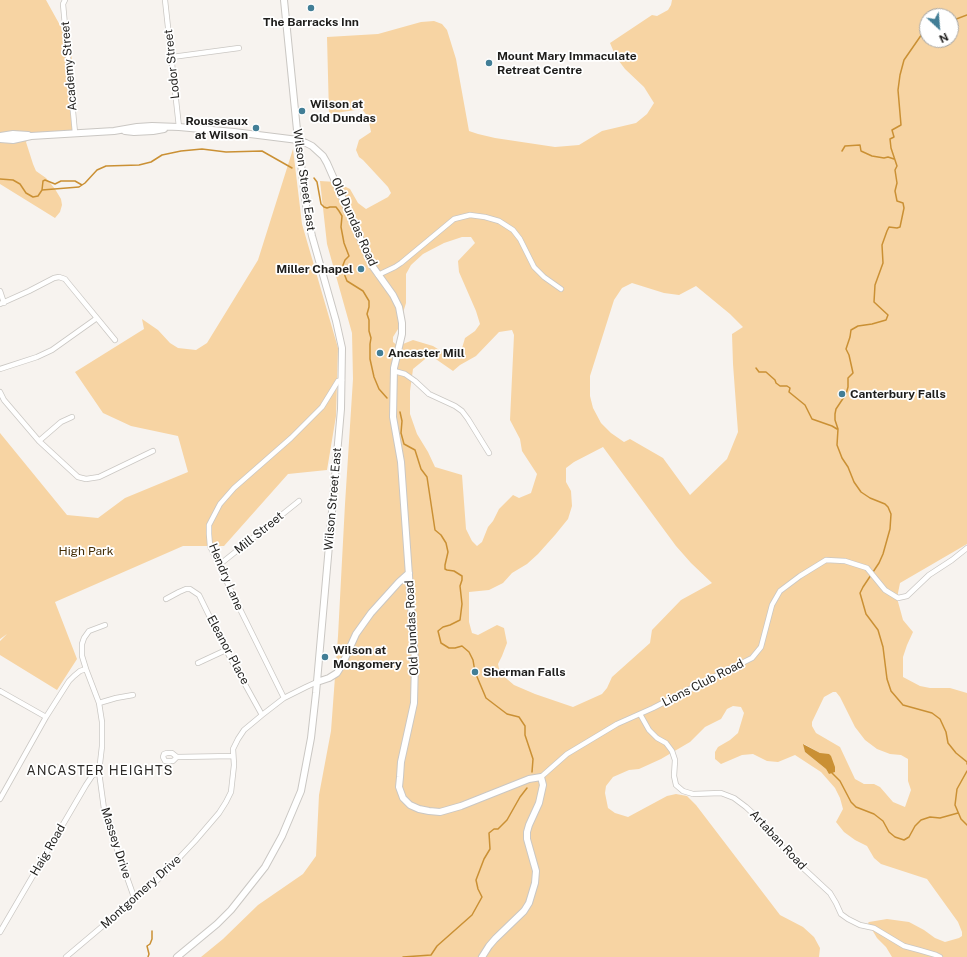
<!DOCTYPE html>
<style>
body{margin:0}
#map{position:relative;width:967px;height:957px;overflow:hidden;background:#f7f3ef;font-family:"Public Sans",sans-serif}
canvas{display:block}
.north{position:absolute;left:919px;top:8px;width:40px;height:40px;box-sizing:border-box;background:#fff;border:1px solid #a5a5a4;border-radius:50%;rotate:154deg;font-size:11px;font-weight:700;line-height:16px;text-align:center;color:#1f1e1c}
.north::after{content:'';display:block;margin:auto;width:14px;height:18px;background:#427e96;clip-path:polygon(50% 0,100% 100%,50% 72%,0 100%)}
</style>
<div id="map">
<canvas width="967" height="957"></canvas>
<div class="north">N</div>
</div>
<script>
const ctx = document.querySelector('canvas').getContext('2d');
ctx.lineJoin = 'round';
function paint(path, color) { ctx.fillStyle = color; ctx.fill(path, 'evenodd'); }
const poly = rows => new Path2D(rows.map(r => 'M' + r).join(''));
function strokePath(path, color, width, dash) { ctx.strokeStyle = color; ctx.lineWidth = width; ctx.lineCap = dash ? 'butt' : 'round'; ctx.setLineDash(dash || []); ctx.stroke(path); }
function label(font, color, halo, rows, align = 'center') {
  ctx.font = font + ' "Public Sans",sans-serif'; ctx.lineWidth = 3.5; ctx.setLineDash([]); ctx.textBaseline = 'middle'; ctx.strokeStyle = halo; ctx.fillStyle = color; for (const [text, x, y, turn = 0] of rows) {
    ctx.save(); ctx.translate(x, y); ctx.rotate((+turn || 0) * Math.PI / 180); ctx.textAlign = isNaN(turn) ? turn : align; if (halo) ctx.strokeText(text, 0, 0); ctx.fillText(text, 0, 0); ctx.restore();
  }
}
const green = poly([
 [0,0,46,0,71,45,76,135,28,139,26,142,33,164,36,171,46,178,55,189,61,199,62,205,60,212,55,218,0,184],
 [672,0,967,0,967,544,900,583,897,598,903,620,913,632,907,645,903,657,903,677,920,686,930,688,950,688,967,693,967,957,892,957,886,947,877,938,868,923,869,922,887,919,909,922,924,930,935,938,945,942,959,938,962,936,962,932,958,922,927,879,881,864,874,858,867,846,855,840,844,832,836,822,843,809,840,798,835,788,821,772,795,755,778,762,767,761,753,754,742,755,721,764,715,759,715,752,718,747,730,740,738,733,744,713,741,707,733,706,727,709,721,719,705,727,690,742,661,759,639,769,629,770,613,777,606,786,605,793,608,808,615,813,628,817,667,796,676,794,687,796,696,805,780,915,803,927,814,937,820,948,819,957,201,957,223,939,258,905,303,874,316,856,319,795,331,731,338,636,345,504,353,379,352,333,327,244,320,181,336,182,350,189,358,203,366,209,388,197,391,193,388,187,363,160,359,157,356,150,359,140,371,132,368,117,362,109,329,114,327,37,378,34,421,22,434,21,442,24,447,30,456,59,469,131,478,134,495,138,555,147,579,145,602,131,636,123,647,114,654,103,644,87,625,69,616,57,610,43,652,15,657,16,668,10,671,5],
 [927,16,951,16,951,40,927,40],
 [462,237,471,237,475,243,458,261,459,272,476,311,480,324,475,331,465,338,460,355,454,359,433,346,413,340,398,346,393,342,393,337,398,329,406,303,406,274,411,265,423,254,444,243],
 [632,283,664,293,679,295,696,286,730,314,743,327,732,334,733,364,738,432,727,459,690,495,663,458,630,439,624,442,611,433,601,423,593,408,590,396,590,376,614,300,622,288],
 [512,330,514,335,510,420,520,439,522,451,537,474,531,493,519,498,513,495,499,509,493,521,488,527,482,542,477,546,472,541,466,529,462,475,435,467,428,452,417,434,410,414,410,391,413,369,430,355,453,371,460,365,476,356,499,332],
 [603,447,676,546,691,563,712,583,681,600,652,630,650,643,612,677,607,688,602,694,573,707,535,694,514,685,500,673,498,664,502,656,507,643,504,628,497,625,478,635,472,633,469,622,469,592,489,590,503,583,512,573,527,564,538,554,555,535,568,519,572,506,571,491,566,482,566,468,574,462],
 [833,692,836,692,840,697,855,727,865,740,877,749,890,754,901,755,908,759,908,781,911,790,905,807,893,802,880,787,874,784,864,784,855,779,840,747,816,733,812,726,812,722,824,697],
 [804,744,820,753,829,774,826,769,805,752],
 [293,149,302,224,338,348,336,416,327,470,288,474,224,546,183,546,55,602,77,659,57,690,0,655,0,641,7,634,0,639,0,433,67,515,98,518,125,498,188,472,178,436,131,426,103,413,75,372,144,329,142,319,158,330,170,343,178,348,196,350,207,343,258,260]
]);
const water = poly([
 [803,744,820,753,829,754,831,756,835,767,835,772,829,774,826,769,805,752]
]);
const stream = poly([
 [951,21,967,15],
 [927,32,922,34,904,60,900,75,898,90,901,125,892,130,894,137,890,139,891,148,897,166,895,170,897,183,895,191,897,201,903,203,904,208,900,227,897,228,889,227,887,231,882,245,883,263,875,285,874,302,888,315,886,320,872,324,858,326,851,330,850,337,846,349,849,355,853,373,848,378,848,387,846,394,836,409,835,414,835,420,838,429,837,445,842,458,848,467,854,482,861,492,870,498,885,504,888,507,891,514,890,529,883,554,879,563,863,587,860,593,866,614,878,630,883,647,887,679,891,691,903,705,932,713,940,719,946,732,948,743,956,753,967,762,967,764],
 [842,151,845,146,860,145,861,151,872,156,884,158,888,157,894,159],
 [314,178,317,182,321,204,324,207,327,208,330,207,336,207,339,211,342,216,341,227,344,243,349,256,345,260,343,265,345,276,347,281,363,291,369,301,369,307,367,314,369,320,369,331,371,338,370,344,370,359,374,377,379,389,387,398],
 [0,179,13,180,20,184,26,193,33,197,38,196,42,190,79,187,85,183,97,170,106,166,139,165,151,162,162,155,181,151,202,149,226,152,262,151,292,168],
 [42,190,43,181,45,180,55,184,61,181,75,181,82,185],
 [756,368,759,372,766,372,775,380,776,383,780,386,787,386,790,388,789,392,805,405,812,419,832,426,837,429],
 [400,412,402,421,401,433,404,444,415,450,421,469,427,477,435,530,441,535,446,543,448,552,445,565,445,569,447,570,454,571,462,576,462,580,460,586,462,604,460,620,450,625,443,627,438,631,441,643,449,648,455,648,462,646,469,652,473,660,475,672,486,698,507,714,519,717,525,726,525,735,533,759,532,772],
 [967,771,957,789,955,805,961,819,967,825],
 [832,773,840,781,851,802,856,807,874,814,883,821,889,832,895,837,904,840,909,837,915,826,921,820,930,817,940,818,958,813],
 [148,957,149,954,147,946,150,944,152,939,152,931],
 [403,957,431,955,437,946,472,915,482,897,478,889,476,880,484,859,490,849,489,833,494,829,498,829,507,820,520,797,527,788]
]);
const street = poly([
 [65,0,63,4,75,133],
 [165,0,179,127],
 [172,57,239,48],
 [378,275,395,267,401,263,454,219,470,215,485,217,499,221,513,230,520,239,534,267,544,277,561,289],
 [0,291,4,303],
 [0,304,29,291,54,278,59,277,65,279,69,284,115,340],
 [0,369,37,357,52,350,97,318],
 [394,371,405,374,415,381,429,394,455,406,462,411,468,419,489,453],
 [0,392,4,400,39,441,78,477,86,479,99,477,153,451],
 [39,441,61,422,72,417],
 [219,565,299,501],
 [166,599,179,592,186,589,190,589,199,595,226,650,262,715],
 [105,625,89,631,84,638,82,644,82,656,86,669,99,703,102,722,102,746,99,772,104,809,106,818,135,900],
 [198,663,226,650],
 [0,691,46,717],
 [284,698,235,599,219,565,210,546,209,534,209,525,220,504,234,488,291,438,322,407,338,381,342,380],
 [99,703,116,698,133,695],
 [640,714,649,730,657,738,666,743,672,751,675,760,674,776,676,785,683,791,693,794,721,793,734,798,746,807,759,819,774,836,788,854,830,893,836,903,841,914,848,919,860,925,874,928,904,946,919,950,936,955,940,957],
 [177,757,173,761,165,761,163,757,164,754,167,753,172,753,177,757,233,756],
 [541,777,567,754,617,724,653,708,686,691,752,658,761,647,772,605,780,591,800,576,826,560,845,561,867,568,885,590,898,598,907,596,929,575,952,560,967,548],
 [0,799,46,717,69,681,74,676,80,671,86,669],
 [0,932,86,785,92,776,99,772],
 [66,957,162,876,195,841,219,813,226,802,231,792,234,765,233,749,238,739,244,730,262,715,284,698,306,687,317,682]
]);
const secondary = poly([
 [125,131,134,132,153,131,164,129],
 [0,136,13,134,28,135],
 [0,139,13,140,31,136,114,131,137,127,152,126,179,127,234,132,298,140,306,143,312,146,323,156,327,163,364,247,373,267,393,295,399,307,402,323,402,334,394,368,393,417,401,462,415,661,414,703,401,762,400,777,399,787,403,798,410,805,419,809,429,811,440,812,461,806,529,779,541,777,543,785,539,803,529,825,527,832,527,839,536,871,535,883,529,903,524,911,495,939,489,946,482,957],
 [317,682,329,678,337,673,342,665,356,634,371,613,399,582,409,573],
 [177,957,217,924,231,910,265,867,282,836,301,791,311,738,316,693,341,409,342,348,336,321,312,236,307,213,298,140,284,0]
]);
const markers = [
 [311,8,4,"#427e96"],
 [489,63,4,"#427e96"],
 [302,111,4,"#427e96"],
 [256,128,4,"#427e96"],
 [361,269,4,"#427e96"],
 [380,353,4,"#427e96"],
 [842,394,4,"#427e96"],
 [325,657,4,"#427e96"],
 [475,672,4,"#427e96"]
];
const poiNames = [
 ["The Barracks Inn",311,22,"center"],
 ["Mount Mary Immaculate",497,56],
 ["Retreat Centre",497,70],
 ["Wilson at",310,104],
 ["Old Dundas",310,118],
 ["Rousseaux",248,121,"right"],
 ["at Wilson",248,135,"right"],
 ["Miller Chapel",353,269,"right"],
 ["Ancaster Mill",388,353],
 ["Canterbury Falls",850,394],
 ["Wilson at",333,650],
 ["Mongomery",333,664],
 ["Sherman Falls",483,672]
];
const streetNames = [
 ["Lodor Street",172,64,-96],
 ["Academy Street",69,66,-95],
 ["Wilson Street East",304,180,82],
 ["Old Dundas Road",354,222,66],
 ["Wilson Street East",333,499,-85],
 ["Mill Street",259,533,-39],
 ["Hendry Lane",226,577,67],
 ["Old Dundas Road",412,628,-93],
 ["Eleanor Place",228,650,62],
 ["Lions Club Road",703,683,-27],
 ["Artaban Road",778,840,47],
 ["Massey Drive",116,843,72],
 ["Haig Road",48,850,-60],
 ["Montgomery Drive",141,892,-42]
];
const parkNames = [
 ["High Park",86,551]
];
const neighbourhoodNames = [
 ["ANCASTER HEIGHTS",100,771]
];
paint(green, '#f7d4a3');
paint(water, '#ca9034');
strokePath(stream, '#ca9034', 1.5);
strokePath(street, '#cac7c3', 6);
strokePath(secondary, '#cac7c3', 8);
strokePath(street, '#fff', 4.5);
strokePath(secondary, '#fff', 6);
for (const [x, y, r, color] of markers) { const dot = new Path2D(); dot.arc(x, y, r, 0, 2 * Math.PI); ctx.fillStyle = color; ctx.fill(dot); strokePath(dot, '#fff', 1.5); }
label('bold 12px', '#1f1e1c', '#fff', poiNames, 'left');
label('12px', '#1f1e1c', '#fff', streetNames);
label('12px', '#432c04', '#fff', parkNames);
ctx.letterSpacing = '1px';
label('13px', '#2e2b28', '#fff', neighbourhoodNames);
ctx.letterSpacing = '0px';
</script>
